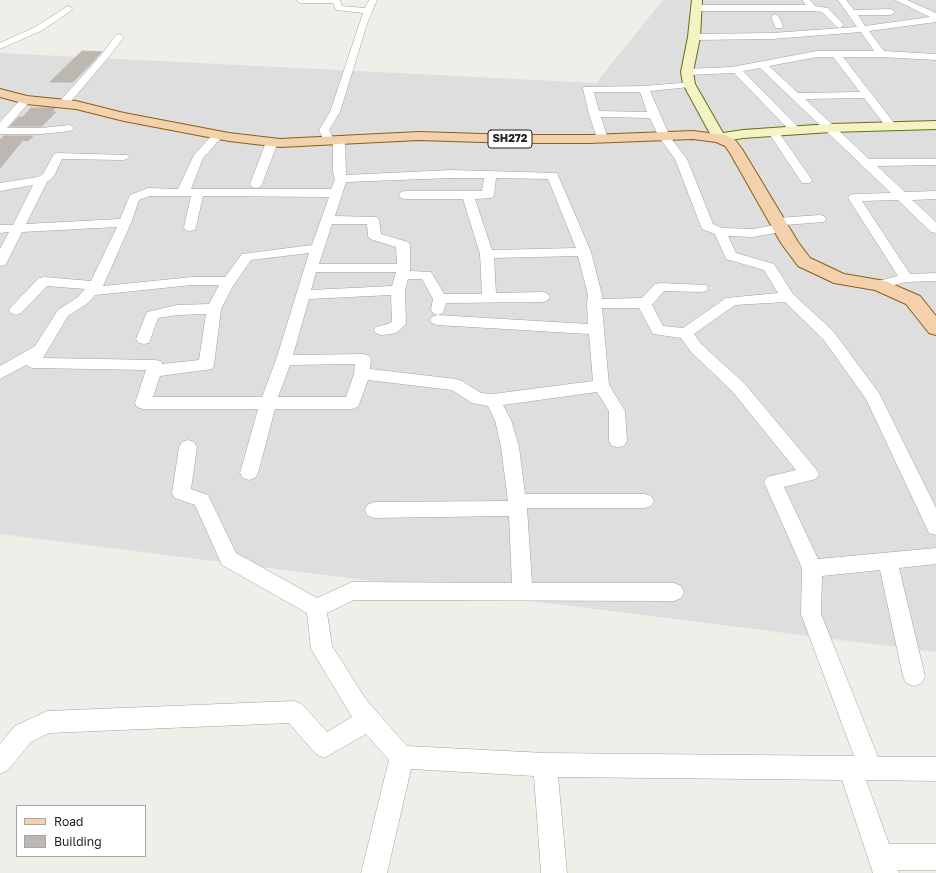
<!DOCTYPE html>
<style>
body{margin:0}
#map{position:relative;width:936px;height:873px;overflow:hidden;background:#f0eee9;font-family:"Golos Text",sans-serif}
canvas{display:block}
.legend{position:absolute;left:16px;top:805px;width:130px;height:52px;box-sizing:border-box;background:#fff;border:1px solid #a6a6a6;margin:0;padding:5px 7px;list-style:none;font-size:12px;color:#212121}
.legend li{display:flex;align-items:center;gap:8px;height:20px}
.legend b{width:20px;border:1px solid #a6a6a6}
</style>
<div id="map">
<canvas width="936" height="873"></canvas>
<ul class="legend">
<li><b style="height:5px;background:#f2d1ac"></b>Road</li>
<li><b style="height:11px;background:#bdb7b2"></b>Building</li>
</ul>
</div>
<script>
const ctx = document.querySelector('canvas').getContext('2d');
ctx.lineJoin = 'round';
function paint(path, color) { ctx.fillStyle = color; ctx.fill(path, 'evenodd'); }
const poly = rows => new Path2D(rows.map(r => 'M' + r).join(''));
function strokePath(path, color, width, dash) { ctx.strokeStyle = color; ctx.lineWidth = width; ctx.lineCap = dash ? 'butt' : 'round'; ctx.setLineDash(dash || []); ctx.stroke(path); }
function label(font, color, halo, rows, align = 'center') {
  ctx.font = font + ' "Golos Text",sans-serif'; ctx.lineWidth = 3; ctx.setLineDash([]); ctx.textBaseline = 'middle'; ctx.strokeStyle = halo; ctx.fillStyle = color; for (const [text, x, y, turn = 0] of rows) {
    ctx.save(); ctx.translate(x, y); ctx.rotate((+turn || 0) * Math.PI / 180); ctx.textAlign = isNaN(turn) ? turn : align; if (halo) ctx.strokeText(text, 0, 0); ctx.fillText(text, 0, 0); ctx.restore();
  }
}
const residential = poly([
 [663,0,936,0,936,652,0,534,0,53,596,83]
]);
const building = poly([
 [82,51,102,52,73,82,50,82,82,51],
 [31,108,55,108,52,112,56,112,42,126,10,126,19,117,23,117,31,108],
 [4,136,33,136,28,141,23,140,0,168,0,140,4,136]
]);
const street = poly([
 [296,0,340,0,342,6,365,8,369,0,377,0,367,24,340,112,329,130,334,140,339,138,345,141,346,175,451,170,557,173,591,252,602,295,602,299,642,298,655,284,660,283,706,285,708,288,706,291,701,292,664,291,652,305,663,326,683,328,726,298,778,293,764,270,726,259,715,234,702,229,675,159,659,137,650,118,601,117,608,139,606,141,598,141,589,114,583,89,584,87,644,86,693,82,694,84,689,87,650,91,670,137,687,159,713,224,722,228,753,229,775,225,771,222,772,219,777,218,820,215,824,216,826,219,824,222,785,225,787,228,786,231,781,232,753,237,728,236,736,253,774,264,793,294,833,331,879,393,936,508,936,535,929,533,866,399,823,339,785,302,735,305,694,334,701,344,744,383,816,469,819,474,816,479,784,487,818,559,936,548,936,564,899,568,925,676,922,683,914,686,906,683,903,676,880,570,822,576,821,614,878,757,936,757,936,781,866,780,889,844,936,844,936,870,898,870,899,873,873,873,842,780,558,777,567,873,541,873,534,776,411,769,387,873,361,873,389,760,366,734,324,758,316,754,289,723,49,733,31,742,8,770,0,774,0,744,15,726,47,711,294,701,302,704,327,732,352,717,311,649,307,613,222,565,195,505,175,498,172,493,179,447,182,442,188,440,194,442,197,447,191,489,208,495,236,553,317,598,352,582,512,583,509,516,374,518,367,515,365,510,367,505,374,502,508,501,501,447,495,420,488,406,472,403,452,390,368,380,358,407,352,409,275,409,258,473,255,478,249,480,243,478,240,473,258,409,143,409,137,407,135,403,146,370,32,368,26,365,0,379,0,366,35,346,58,310,78,297,85,289,47,286,21,313,16,315,11,313,9,310,11,307,39,278,44,277,91,281,117,227,22,232,7,262,5,265,0,266,0,249,9,232,0,233,0,225,13,225,33,185,0,191,0,183,38,177,43,174,54,154,58,153,127,155,129,157,127,159,123,160,62,159,54,176,47,182,26,224,120,219,130,195,148,188,178,189,194,155,214,133,218,132,224,135,203,158,191,189,331,189,335,179,333,173,333,143,329,144,325,143,319,130,330,112,363,13,336,10,333,3,300,3,296,0],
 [594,92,640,92,647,112,599,111,594,92],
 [451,178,484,178,482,191,405,191,401,192,399,195,401,198,405,199,463,199,480,254,482,294,444,294,431,272,410,271,410,245,408,242,381,234,379,220,377,217,335,216,346,182,451,178],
 [496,178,548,179,576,248,492,250,475,199,492,198,494,195,496,178],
 [150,196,191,196,184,227,185,230,190,231,195,230,196,227,203,196,329,197,312,245,242,254,225,277,192,277,103,286,131,223,139,200,150,196],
 [332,224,367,224,368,236,370,239,396,247,397,264,319,264,332,224],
 [309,253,276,360,262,397,153,397,160,376,212,369,214,365,221,309,233,286,251,260,309,253],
 [578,256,588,295,587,304,588,324,437,315,432,317,430,320,432,323,437,325,589,334,593,381,493,394,481,393,462,381,456,379,370,369,371,359,368,355,363,354,293,355,309,299,391,295,392,322,388,324,376,327,374,330,376,333,381,335,392,334,397,332,406,324,405,290,408,279,422,279,433,299,431,310,433,313,438,315,443,313,446,303,543,302,548,300,550,297,548,294,543,292,496,293,494,258,578,256],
 [316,272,396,272,392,286,311,290,316,272],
 [192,285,219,285,209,304,177,305,147,312,136,339,139,343,144,344,149,343,158,318,177,315,206,314,199,360,162,364,161,361,155,360,43,358,68,316,88,303,95,295,192,285],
 [602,308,639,308,653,334,681,338,691,352,732,391,796,470,767,477,764,482,802,568,801,614,854,756,545,753,407,746,367,701,332,646,327,613,354,600,674,601,681,598,684,592,681,586,674,583,532,583,527,508,645,508,651,506,654,501,651,496,645,494,525,494,519,447,511,420,503,405,597,392,609,411,609,441,612,446,618,447,624,446,627,441,625,411,609,385,602,308],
 [355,364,354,374,346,397,278,397,290,365,355,364],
 [802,0,810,0,815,6,828,8,844,25,840,28,837,27,822,12,812,11,697,11,693,8,697,5,806,5,802,0],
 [838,0,846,0,854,10,891,9,895,12,891,15,858,15,865,26,930,17,895,0,907,0,936,13,936,22,869,31,884,51,936,54,936,60,881,57,843,57,895,124,896,126,895,128,887,128,864,98,805,99,869,159,936,159,936,165,877,166,905,192,936,191,936,199,912,200,936,222,936,233,931,232,898,200,862,201,910,274,936,273,936,281,906,282,879,289,874,288,872,285,874,282,898,276,848,198,850,195,854,194,891,193,760,68,743,71,800,129,801,131,800,133,792,133,734,73,687,75,682,72,687,69,732,67,817,51,874,51,861,32,772,39,694,40,689,37,694,34,772,33,857,27,838,0],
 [817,57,833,57,860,92,798,93,769,66,817,57],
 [68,6,71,7,72,9,71,11,41,31,0,49,0,43,35,27,68,6],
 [775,14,779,17,783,26,782,28,776,28,775,26,771,17,775,14],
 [119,34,124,37,107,59,67,106,59,106,58,104,59,102,101,55,116,35,119,34],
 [26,97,31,100,7,128,41,128,70,125,75,128,70,131,41,134,0,134,0,122,22,98,26,97],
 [773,129,777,130,810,177,812,180,810,183,802,183,768,132,773,129],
 [272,139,278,142,262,184,260,187,256,188,252,187,250,184,266,142,272,139]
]);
const secondary = poly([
 [692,0,702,0,700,37,693,72,695,84,723,133,743,130,830,124,936,121,936,129,830,132,743,138,719,142,714,141,683,84,681,72,688,37,692,0]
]);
const primary = poly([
 [0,89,27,96,76,101,124,113,229,133,280,139,419,132,514,135,589,135,693,131,724,135,735,140,742,149,798,242,810,258,844,274,885,281,920,296,936,316,936,335,929,333,906,304,875,290,834,283,798,266,781,243,730,153,725,146,716,142,693,139,589,143,514,143,419,140,280,147,229,141,124,121,76,109,26,104,0,97,0,89]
]);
const shields = [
 [510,139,44]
];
const shieldNames = [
 ["SH272",510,139]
];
paint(residential, '#dfdede');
paint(building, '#bdb7b2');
strokePath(building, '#c1b5ad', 1);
strokePath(street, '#a2a2a2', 1);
strokePath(secondary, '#686f12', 2);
strokePath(primary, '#8d5f11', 2);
paint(street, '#fff');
paint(secondary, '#f3f3c4');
paint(primary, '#f2d1ac');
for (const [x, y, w] of shields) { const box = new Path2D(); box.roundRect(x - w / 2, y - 9, w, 18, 3); ctx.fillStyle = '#fff'; ctx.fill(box); strokePath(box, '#212121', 1); }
label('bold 11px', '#212121', null, shieldNames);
</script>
